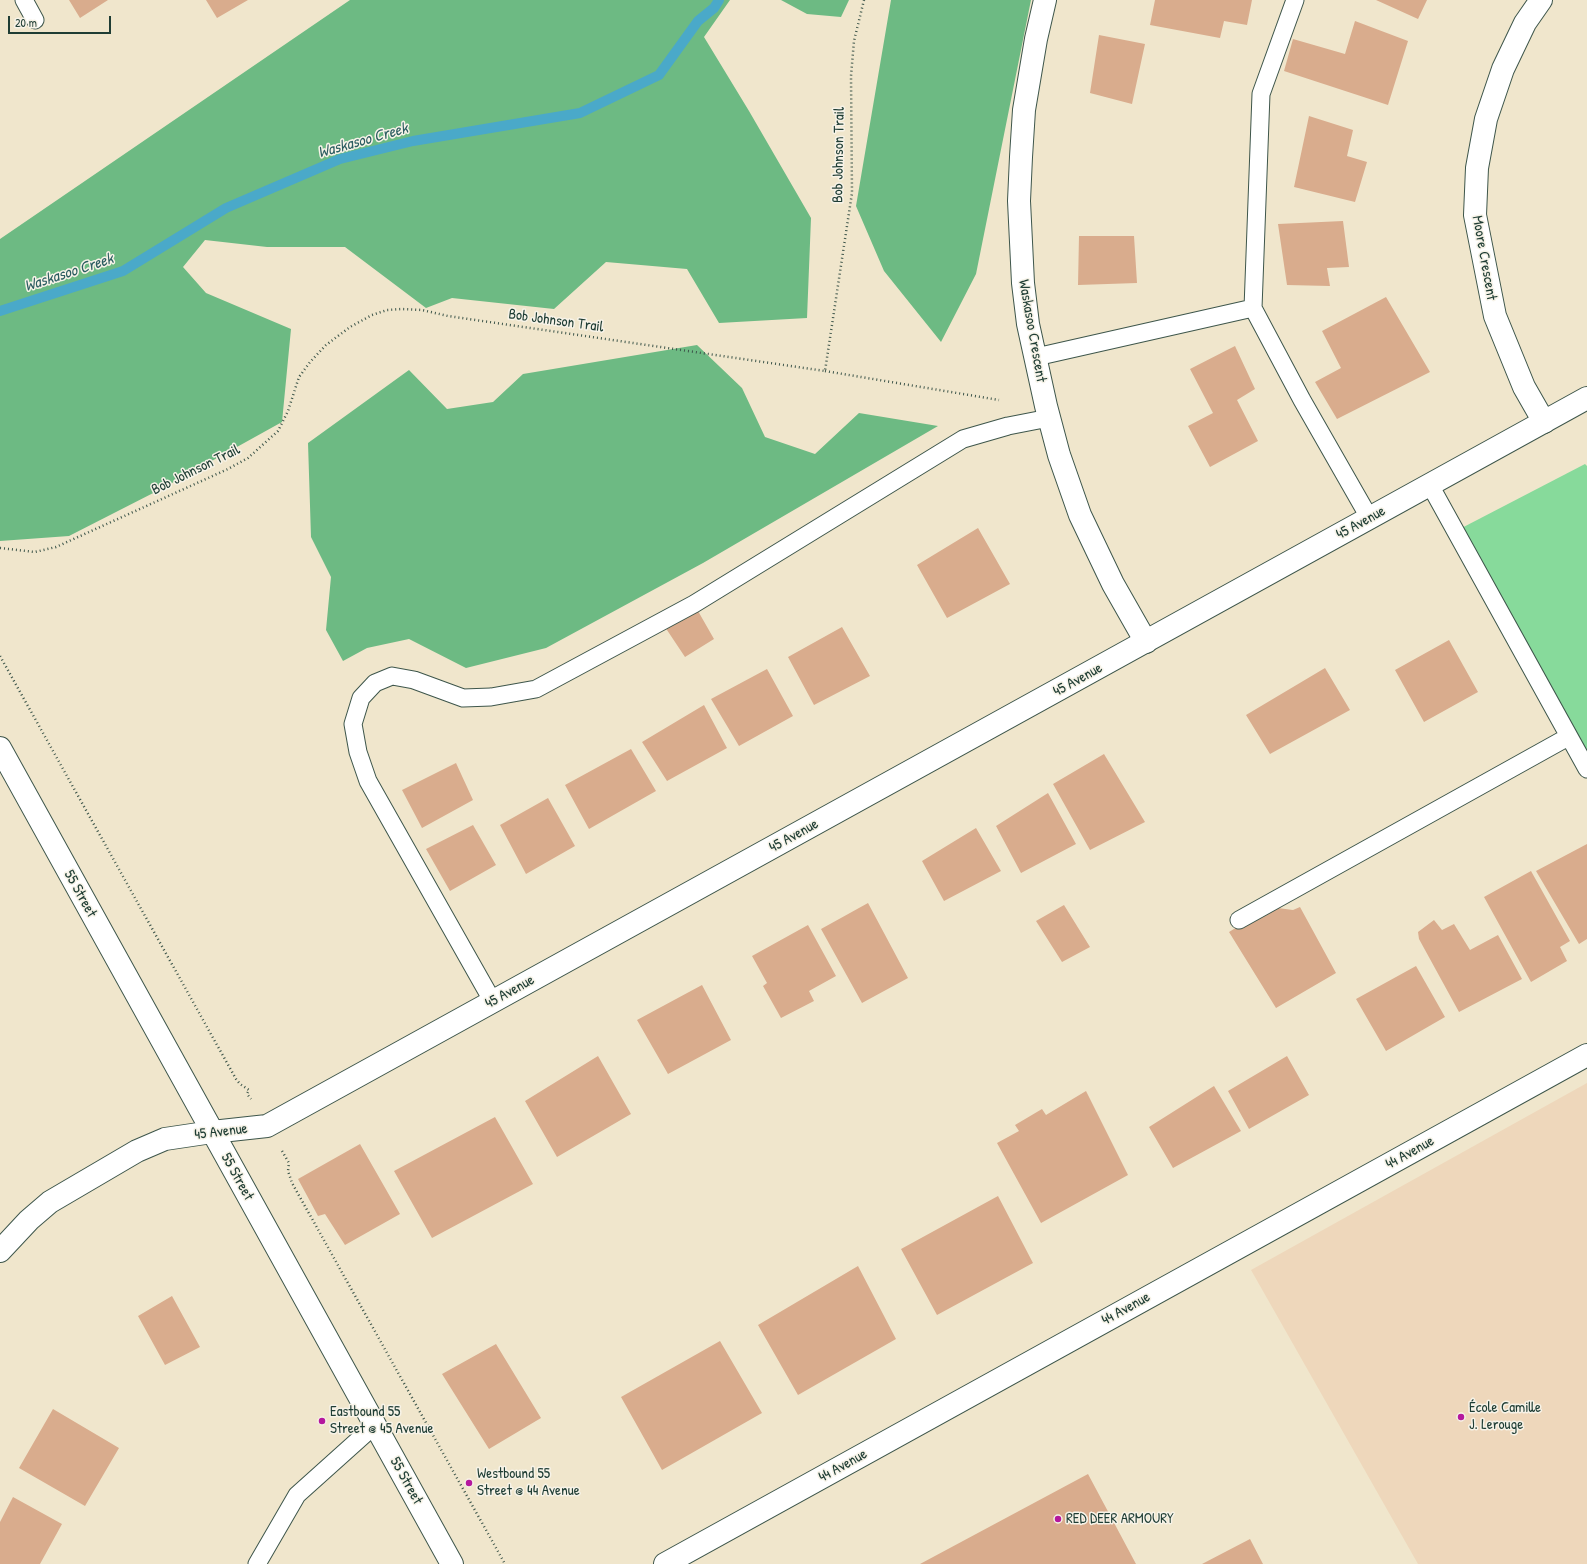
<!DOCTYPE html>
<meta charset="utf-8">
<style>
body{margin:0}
#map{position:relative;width:1587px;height:1564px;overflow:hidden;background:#f0e6cc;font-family:"Patrick Hand",sans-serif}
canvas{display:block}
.scale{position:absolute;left:8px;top:16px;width:103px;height:18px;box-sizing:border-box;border:2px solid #1f3d34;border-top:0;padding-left:5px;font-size:12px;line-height:14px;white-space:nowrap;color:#1f3d34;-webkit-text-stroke:3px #f7f3e8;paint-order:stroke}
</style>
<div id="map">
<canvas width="1587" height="1564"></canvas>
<div class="scale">20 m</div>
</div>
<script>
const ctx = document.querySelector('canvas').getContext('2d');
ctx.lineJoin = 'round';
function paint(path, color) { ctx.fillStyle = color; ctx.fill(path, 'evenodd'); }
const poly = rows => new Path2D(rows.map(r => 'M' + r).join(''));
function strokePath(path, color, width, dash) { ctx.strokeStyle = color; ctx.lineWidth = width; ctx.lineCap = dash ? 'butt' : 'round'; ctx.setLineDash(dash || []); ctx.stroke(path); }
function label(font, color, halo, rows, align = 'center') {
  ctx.font = font + ' "Patrick Hand",sans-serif'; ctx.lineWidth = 3; ctx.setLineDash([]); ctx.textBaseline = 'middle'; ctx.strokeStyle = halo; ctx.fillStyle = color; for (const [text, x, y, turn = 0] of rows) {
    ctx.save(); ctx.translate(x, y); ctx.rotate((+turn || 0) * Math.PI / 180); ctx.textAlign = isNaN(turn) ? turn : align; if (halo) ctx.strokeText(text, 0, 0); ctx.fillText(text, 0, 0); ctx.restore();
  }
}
const built = poly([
 [1587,1083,1587,1564,1418,1564,1251,1270]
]);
const green = poly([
 [1585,464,1587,466,1587,778,1452,533]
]);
const forest = poly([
 [350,0,730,0,704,37,749,111,811,218,807,318,719,323,687,269,606,262,554,309,452,298,426,308,345,247,267,247,205,240,183,267,206,293,291,329,282,422,163,488,69,536,0,541,0,239],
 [781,0,849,0,841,17,807,14],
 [891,0,1031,0,976,274,941,342,884,271,856,206],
 [697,345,742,388,765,437,815,454,859,413,938,426,703,563,546,648,466,668,409,639,367,648,343,661,326,630,331,577,311,537,308,443,409,370,447,409,493,402,523,374]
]);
const stream = poly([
 [0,311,123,271,226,208,340,159,413,141,580,113,659,75,698,21,714,8,719,0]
]);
const building = poly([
 [69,0,108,0,80,18],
 [206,0,248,0,217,18],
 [1155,0,1252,0,1247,25,1224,21,1220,38,1150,25],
 [1376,0,1427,0,1418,19],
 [1355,21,1408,41,1388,105,1284,71,1293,39,1345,54],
 [1099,35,1145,44,1132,104,1090,93],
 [1309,116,1353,130,1347,156,1367,162,1355,202,1294,187],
 [1343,221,1349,267,1327,268,1330,286,1287,285,1278,224],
 [1079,236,1134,236,1137,283,1078,285],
 [1386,297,1430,372,1337,419,1315,382,1341,368,1322,331],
 [1235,346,1255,389,1237,400,1258,441,1210,467,1188,426,1213,413,1190,369],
 [978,528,1010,584,947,618,917,565],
 [694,604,714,639,685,657,661,621],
 [842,627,870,676,814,705,788,657],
 [1449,640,1478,692,1424,722,1395,670],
 [1325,668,1350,710,1270,754,1246,715],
 [767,669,793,716,739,746,711,699],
 [704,705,727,748,667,781,642,742],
 [631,749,656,791,589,829,565,785],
 [1104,754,1145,822,1090,850,1053,784],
 [456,763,473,800,422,828,402,790],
 [1048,793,1076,844,1021,873,996,826],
 [548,798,575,846,526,874,500,825],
 [473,825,496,865,450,891,426,849],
 [976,828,1001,871,944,901,922,861],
 [1587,844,1587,939,1579,944,1536,871],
 [1531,871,1570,941,1560,947,1567,961,1531,982,1484,897],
 [868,903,908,978,862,1003,821,929],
 [1064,905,1090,947,1062,962,1036,921],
 [1270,907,1293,910,1300,907,1336,973,1276,1008,1229,932],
 [1434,920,1442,930,1454,924,1470,950,1498,935,1522,979,1459,1012,1419,939,1418,932],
 [808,925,836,976,809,991,814,1001,781,1018,763,986,767,983,752,956],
 [1416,966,1445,1017,1386,1051,1356,999],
 [702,985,731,1040,668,1074,637,1020],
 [598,1056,631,1114,557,1157,525,1101],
 [1287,1056,1309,1095,1249,1129,1228,1091],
 [1214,1086,1241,1131,1173,1168,1149,1127],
 [1086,1091,1128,1175,1041,1223,997,1143,1019,1131,1015,1125,1042,1109,1046,1115],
 [495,1117,533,1184,432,1238,394,1171],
 [360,1144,400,1214,345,1245,325,1214,318,1216,298,1179],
 [998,1196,1033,1263,937,1315,901,1249],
 [858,1266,896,1339,798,1395,758,1325],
 [172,1296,200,1347,165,1365,138,1316],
 [720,1341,762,1413,662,1470,621,1397],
 [496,1344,541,1418,489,1449,442,1374],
 [53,1409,119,1448,85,1506,19,1468],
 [1088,1474,1136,1564,920,1564],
 [13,1497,62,1524,40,1564,0,1564,0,1522],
 [1250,1539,1263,1564,1202,1564]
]);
const path = poly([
 [825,371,999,400],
 [0,548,35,552,56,547,228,469,248,458,278,431,288,411,299,377,310,362,326,345,350,327,372,315,387,310,401,309,422,310,448,316,825,371,852,193,851,76,854,41,864,0],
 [0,656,236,1079,240,1084,249,1090,247,1094,251,1099],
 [282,1151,289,1163,288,1171,292,1183,505,1564]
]);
const lane = poly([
 [24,0,35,20],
 [1295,0,1261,94,1253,308,1302,400,1370,519],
 [1036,357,1253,308],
 [1430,485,1587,769],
 [1239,920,1568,737],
 [493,1002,368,781,358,752,353,724,361,698,375,683,392,676,414,680,463,698,491,697,536,689,694,604,963,439,1008,426,1049,418],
 [257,1564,297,1495,375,1425]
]);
const street = poly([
 [1045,0,1036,39,1024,110,1021,157,1019,201,1023,283,1028,324,1046,406,1059,455,1080,515,1113,584,1146,642],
 [1541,0,1525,23,1503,69,1486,119,1477,168,1475,215,1495,316,1524,387,1544,422],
 [0,1251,29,1220,50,1202,137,1151,165,1139,212,1132],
 [665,1564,1587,1055]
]);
const secondary = poly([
 [0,748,452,1564],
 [212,1132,267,1126,1587,398]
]);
const markers = [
 [1461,1417,4,"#b5179e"],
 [322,1421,4,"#b5179e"],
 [469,1483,4,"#b5179e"],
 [1058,1519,4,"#b5179e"]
];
const streetNames = [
 ["Bob Johnson Trail",839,155,-89],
 ["Moore Crescent",1484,258,80],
 ["Bob Johnson Trail",556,321,8],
 ["Waskasoo Crescent",1032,331,80],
 ["Bob Johnson Trail",196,470,-26],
 ["45 Avenue",1361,523,-29],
 ["45 Avenue",1078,680,-29],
 ["45 Avenue",794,836,-29],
 ["55 Street",80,894,61],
 ["45 Avenue",510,992,-29],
 ["45 Avenue",221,1132,-7],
 ["44 Avenue",1410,1153,-29],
 ["55 Street",237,1177,61],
 ["44 Avenue",1126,1309,-29],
 ["44 Avenue",843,1466,-29],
 ["55 Street",406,1481,61]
];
const poiNames = [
 ["École Camille",1469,1408],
 ["J. Lerouge",1469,1425],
 ["Eastbound 55",330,1412],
 ["Street @ 45 Avenue",330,1429],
 ["Westbound 55",477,1474],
 ["Street @ 44 Avenue",477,1491],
 ["RED DEER ARMOURY",1066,1519]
];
const waterNames = [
 ["Waskasoo Creek",363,141,-16],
 ["Waskasoo Creek",69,273,-18]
];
paint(built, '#eed7bb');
paint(green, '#87da9b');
paint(forest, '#6dba83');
strokePath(stream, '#4aa9c9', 10);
paint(building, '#d9ac8d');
strokePath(lane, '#3e564b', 19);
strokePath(street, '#3e564b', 24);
strokePath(secondary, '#3e564b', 24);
strokePath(path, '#3e564b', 2.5, [1, 3]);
strokePath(lane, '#fff', 17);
strokePath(street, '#fff', 22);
strokePath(secondary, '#fff', 22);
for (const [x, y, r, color] of markers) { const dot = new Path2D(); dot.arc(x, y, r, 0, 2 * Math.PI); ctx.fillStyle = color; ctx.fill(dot); strokePath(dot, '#f7f3e8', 1.5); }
label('15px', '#1f3d34', '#f7f3e8', streetNames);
label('15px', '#1f3d34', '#f7f3e8', poiNames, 'left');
label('italic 16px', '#2c5d61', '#f7f3e8', waterNames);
</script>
